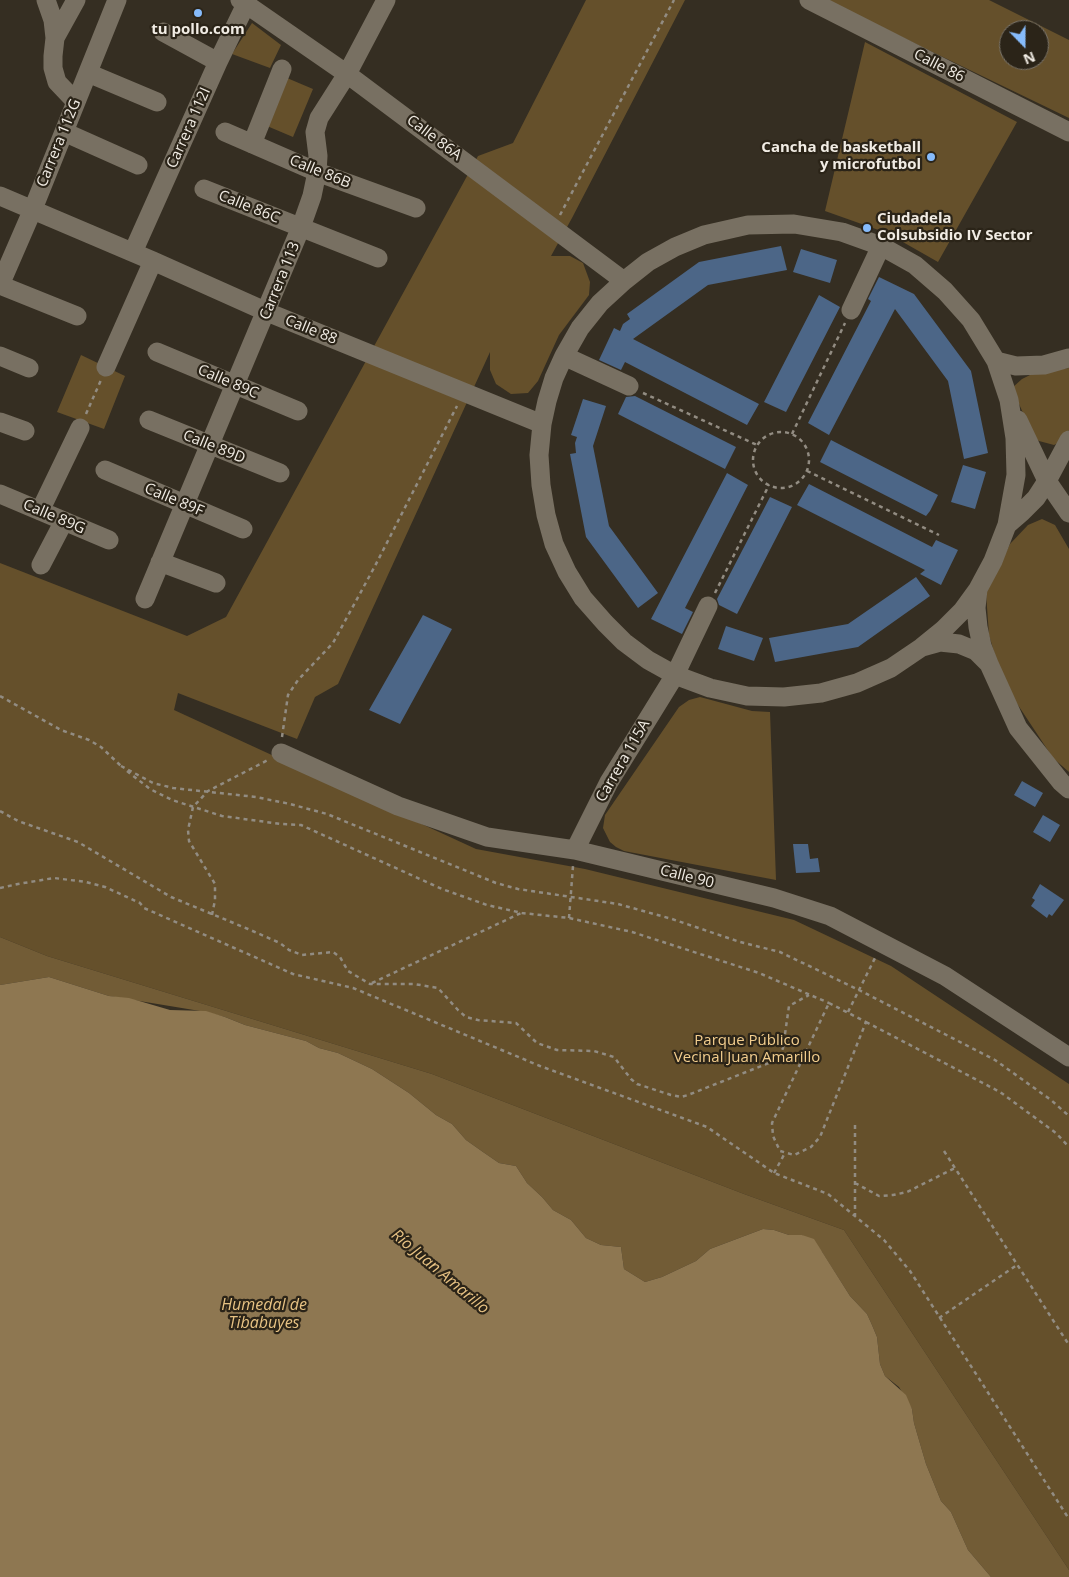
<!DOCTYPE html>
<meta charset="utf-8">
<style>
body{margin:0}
#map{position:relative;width:1069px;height:1577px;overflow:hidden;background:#352e22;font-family:"Open Sans",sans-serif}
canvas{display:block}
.north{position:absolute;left:999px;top:20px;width:50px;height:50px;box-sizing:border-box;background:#2b2418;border:1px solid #7a746a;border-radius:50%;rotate:158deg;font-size:14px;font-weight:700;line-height:20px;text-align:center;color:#f1ece4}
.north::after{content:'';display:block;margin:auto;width:18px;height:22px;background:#86bbfb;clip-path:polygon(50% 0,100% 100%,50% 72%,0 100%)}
</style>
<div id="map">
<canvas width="1069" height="1577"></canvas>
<div class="north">N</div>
</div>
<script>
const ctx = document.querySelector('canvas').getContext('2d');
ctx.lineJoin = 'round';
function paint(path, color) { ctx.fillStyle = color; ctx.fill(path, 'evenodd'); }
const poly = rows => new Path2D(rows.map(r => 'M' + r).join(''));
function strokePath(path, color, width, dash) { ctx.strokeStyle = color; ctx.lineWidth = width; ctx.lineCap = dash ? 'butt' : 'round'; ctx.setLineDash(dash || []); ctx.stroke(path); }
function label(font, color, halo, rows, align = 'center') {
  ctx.font = font + ' "Open Sans",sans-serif'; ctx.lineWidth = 4.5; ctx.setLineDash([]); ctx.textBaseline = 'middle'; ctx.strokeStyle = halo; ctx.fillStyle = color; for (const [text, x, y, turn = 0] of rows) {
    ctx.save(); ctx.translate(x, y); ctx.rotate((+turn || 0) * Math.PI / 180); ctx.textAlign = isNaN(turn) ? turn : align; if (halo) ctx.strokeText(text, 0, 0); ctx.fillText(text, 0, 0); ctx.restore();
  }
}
const green = poly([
 [586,0,685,0,572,218,551,256,570,256,583,263,590,282,589,295,559,335,538,381,528,393,511,394,496,384,490,370,490,352,338,684,315,697,297,739,178,693,174,710,476,849,585,869,794,920,891,966,1069,1084,1069,1570,844,1230,744,1194,432,1074,47,956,0,937,0,563,187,636,226,617,478,156,513,143],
 [825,0,989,0,1069,40,1069,118],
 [1009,30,1039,30,1039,60,1009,60],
 [252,23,281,45,270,68,232,54],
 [865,42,1017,122,938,262,887,233,825,211],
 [287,78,313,89,293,137,267,126],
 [81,355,125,376,104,429,57,412],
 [1069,368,1069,430,1060,442,1054,445,1039,441,1034,438,1012,388,1022,379,1034,373],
 [1042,519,1055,525,1069,549,1069,772,1053,758,1016,702,1001,675,989,635,986,593,1010,544,1028,525],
 [700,697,752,711,770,712,776,880,624,851,616,847,610,842,603,828,605,815,679,707,689,700]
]);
const forest = poly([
 [0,937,47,956,432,1074,744,1194,844,1230,1069,1570,1069,1577,991,1577,968,1550,951,1512,941,1501,926,1464,914,1423,912,1409,899,1387,885,1376,880,1364,877,1337,872,1325,867,1314,850,1296,822,1252,802,1235,789,1235,774,1230,763,1229,710,1249,696,1261,662,1277,645,1282,624,1269,621,1247,601,1245,586,1238,571,1220,553,1210,542,1197,527,1183,516,1166,499,1163,483,1152,466,1140,452,1124,436,1115,409,1093,372,1069,338,1053,319,1048,306,1041,245,1025,225,1017,206,1012,109,996,49,977,0,985]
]);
const water = poly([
 [49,977,109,996,129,998,170,1010,206,1011,225,1017,245,1025,306,1041,319,1048,338,1053,372,1069,409,1093,436,1115,452,1124,466,1140,483,1152,499,1163,516,1166,527,1183,542,1197,553,1210,571,1220,586,1238,601,1245,621,1247,624,1269,645,1282,662,1277,696,1261,710,1249,763,1229,774,1230,789,1235,802,1235,814,1239,850,1296,867,1314,872,1325,877,1337,880,1364,885,1376,906,1395,912,1409,914,1423,926,1464,941,1501,951,1512,968,1550,991,1577,0,1577,0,985]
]);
const building = poly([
 [781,246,787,270,708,285,633,339,759,404,747,425,625,362,621,370,599,360,614,328,620,331,623,324,630,319,627,314,699,262],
 [801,249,837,260,830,283,793,272],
 [879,277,914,294,971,371,988,453,964,459,948,381,895,309,829,435,808,423,871,301,868,299],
 [819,295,840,307,786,412,764,402],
 [635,396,736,447,725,469,618,414,626,397],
 [583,399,606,406,593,446,609,526,658,593,638,608,586,537,570,454,576,453,575,443,577,437,571,435],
 [831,440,938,495,930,511,926,516,820,462],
 [963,465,986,472,975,509,951,502],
 [727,473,748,485,685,608,693,612,682,634,651,619],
 [809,484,932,547,936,540,958,550,941,585,920,574,925,570,797,505],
 [770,497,792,507,737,614,719,605,717,599],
 [916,577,930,596,858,647,775,662,769,638,848,624],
 [423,615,452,629,400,724,369,710],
 [726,626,763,638,754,661,718,649],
 [1022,781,1043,793,1035,807,1014,795],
 [1043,815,1060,825,1050,842,1033,832],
 [793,844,808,844,810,859,818,858,820,872,796,873],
 [1040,884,1064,900,1052,916,1049,914,1047,918,1031,906,1035,900,1032,898]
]);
const path = poly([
 [560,215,674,0],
 [643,393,757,445],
 [86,414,101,380],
 '753 460a28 28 0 1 1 56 0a28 28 0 1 1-56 0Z',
 [792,434,845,323],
 [807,471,939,535],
 [715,593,769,485],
 [0,696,61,730,89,740,101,747,121,766],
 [282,737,288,695,298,680,333,643,375,566,457,406],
 [121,766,153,783,173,788,256,797,290,804,327,814,496,883,518,889,618,904,672,919,740,942,780,952,859,990,995,1060,1051,1100,1069,1116],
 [127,771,150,789,172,800,222,816,281,824,301,825,442,889,487,905,522,913,569,918,632,932,759,973,829,1003],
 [0,811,18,821,78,842,171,897,248,929,280,943,289,950,302,955,333,952,340,957,348,971,370,984,414,984,438,988,458,1010,466,1017,478,1020,516,1023,537,1043,557,1050,594,1051,614,1057,631,1079,637,1084,671,1095,681,1097,688,1095,774,1061,780,1055,783,1048,789,1006,809,995],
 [0,888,18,884,54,878,86,882,105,887,140,903,144,908,293,974,353,988,540,1066,707,1127,774,1173,828,1194,884,1240,910,1271,1069,1519],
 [212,915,215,900,215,884,189,841,188,830,193,807,208,791,268,760],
 [569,918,573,866],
 [372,983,521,913],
 [829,1003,866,1022,820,1137,811,1147,794,1155,780,1151,773,1136,772,1123,829,1003],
 [848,1012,875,958],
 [866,1022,1000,1092,1056,1133,1069,1147],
 [855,1125,855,1216],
 [944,1151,1069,1345],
 [774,1173,785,1153],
 [855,1183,879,1196,893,1195,907,1192,955,1168],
 [939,1318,1017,1265]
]);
const minor = poly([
 [46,0,53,20,55,38],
 [76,0,55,38,53,56,53,68,57,82,76,102],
 [240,0,347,74,624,281],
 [809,0,1069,132],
 [163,32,218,62],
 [88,73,157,102],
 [64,132,138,165],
 [225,132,317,172,416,208],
 [252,144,282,69],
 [204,189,378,258],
 [0,196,153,261,267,312,542,424],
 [133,252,218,62,246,4],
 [0,285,33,209,117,0],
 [0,285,77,316],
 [851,310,881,246],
 [157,352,298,411],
 [0,356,29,368],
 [564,356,629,386],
 [996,361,1016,366,1044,365,1069,358],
 [106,367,153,261],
 [149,420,280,473],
 [1018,420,1047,481,1069,513],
 [0,422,25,431],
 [105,470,243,529],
 [0,494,109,540],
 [40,511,80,428],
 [1007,525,1022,512,1036,498,1047,481,1069,440],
 [160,562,216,583],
 [41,565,64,521],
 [978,589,976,608,978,627,982,646,989,664,1018,728,1061,782,1069,789],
 [145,599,301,227,312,196,317,172,318,156,315,132,319,118,347,74,386,0],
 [922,647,943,630,962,611,978,589,993,561,1007,525,1016,475,1015,438,1009,400,996,361,971,320,945,291,915,265,881,246,842,232,794,224,748,225,704,235,675,247,648,262,624,281,600,303,580,328,564,356,554,378,547,401,542,424,539,455,541,485,546,515,554,544,567,572,583,598,605,623,624,642,648,660,675,675,710,688,747,696,784,697,821,693,857,683,891,668,922,647,940,642,959,644,976,651,989,664],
 [281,753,398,806,487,837,575,850,774,898,830,916,945,976,1069,1057],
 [575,850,609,782,675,675,708,606]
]);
const markers = [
 [198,13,5,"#86bbfb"],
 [931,157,5,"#86bbfb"],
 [867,228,5,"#86bbfb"]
];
const poiNames = [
 ["tu pollo.com",198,30],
 ["Cancha de basketball",921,148,"right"],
 ["y microfutbol",921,165,"right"],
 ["Ciudadela",877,219,"left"],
 ["Colsubsidio IV Sector",877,236,"left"]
];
const streetNames = [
 ["Calle 86",939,66,27],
 ["Carrera 112I",189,128,-66],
 ["Calle 86A",434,138,37],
 ["Carrera 112G",59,143,-68],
 ["Calle 86B",320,172,22],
 ["Calle 86C",249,207,22],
 ["Carrera 113",280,281,-68],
 ["Calle 88",311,330,22],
 ["Calle 89C",228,382,23],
 ["Calle 89D",214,447,22],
 ["Calle 89F",174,500,23],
 ["Calle 89G",54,517,23],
 ["Carrera 115A",623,761,-60],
 ["Calle 90",687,877,14]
];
const parkNames = [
 ["Parque Público",747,1041],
 ["Vecinal Juan Amarillo",747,1058]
];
const waterNames = [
 ["Río Juan Amarillo",440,1272,40],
 ["Humedal de",264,1305],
 ["Tibabuyes",264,1323]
];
paint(green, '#65502b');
paint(forest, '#725c36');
paint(water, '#8e7751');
paint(building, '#4c6687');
strokePath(path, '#928c82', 2.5, [4, 4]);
strokePath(minor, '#787062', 19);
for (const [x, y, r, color] of markers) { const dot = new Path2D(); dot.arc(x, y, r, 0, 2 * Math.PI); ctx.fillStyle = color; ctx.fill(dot); strokePath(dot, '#2b2418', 2); }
label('bold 15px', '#f1ece4', '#2b2418', poiNames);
label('15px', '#f1ece4', '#2b2418', streetNames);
label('15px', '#f3ce8e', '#2b2418', parkNames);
label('italic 16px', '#e7c283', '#2b2418', waterNames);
</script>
